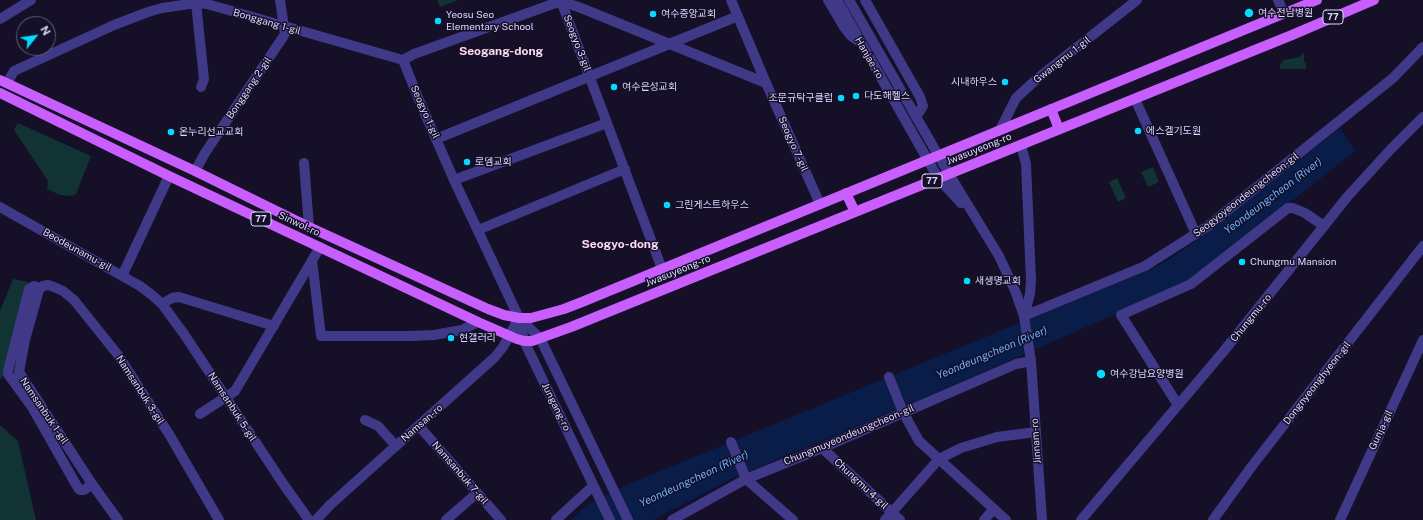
<!DOCTYPE html>
<meta charset="utf-8">
<style>
body{margin:0}
#map{position:relative;width:1423px;height:520px;overflow:hidden;background:#150f28;font-family:"Public Sans",sans-serif}
canvas{display:block}
.north{position:absolute;left:16px;top:16px;width:40px;height:40px;box-sizing:border-box;background:#150f28;border:1px solid #655f7e;border-radius:50%;rotate:60deg;font-size:11px;font-weight:700;line-height:16px;text-align:center;color:#ddd7ff}
.north::after{content:'';display:block;margin:auto;width:14px;height:18px;background:#03dcff;clip-path:polygon(50% 0,100% 100%,50% 72%,0 100%)}
</style>
<div id="map">
<canvas width="1423" height="520"></canvas>
<div class="north">N</div>
</div>
<script>
const ctx = document.querySelector('canvas').getContext('2d');
ctx.lineJoin = 'round';
function paint(path, color) { ctx.fillStyle = color; ctx.fill(path, 'evenodd'); }
const poly = rows => new Path2D(rows.map(r => 'M' + r).join(''));
function strokePath(path, color, width, dash) { ctx.strokeStyle = color; ctx.lineWidth = width; ctx.lineCap = dash ? 'butt' : 'round'; ctx.setLineDash(dash || []); ctx.stroke(path); }
function label(font, color, halo, rows, align = 'center') {
  ctx.font = font + ' "Public Sans","Noto Sans KR",sans-serif'; ctx.lineWidth = 3; ctx.setLineDash([]); ctx.textBaseline = 'middle'; ctx.strokeStyle = halo; ctx.fillStyle = color; for (const [text, x, y, turn = 0] of rows) {
    ctx.save(); ctx.translate(x, y); ctx.rotate((+turn || 0) * Math.PI / 180); ctx.textAlign = isNaN(turn) ? turn : align; if (halo) ctx.strokeText(text, 0, 0); ctx.fillText(text, 0, 0); ctx.restore();
  }
}
const green = poly([
 [437,0,458,0,440,7],
 [1304,53,1304,63,1306,63,1306,69,1280,69,1280,65,1284,60,1299,57],
 [18,123,91,156,76,194,72,196,60,195,47,189,48,181,14,130],
 [1153,167,1159,182,1148,187,1141,172],
 [1117,178,1126,198,1118,202,1109,182],
 [13,279,28,282,4,374,0,380,0,311],
 [0,425,18,441,36,520,0,520]
]);
const water = poly([
 [1340,128,1355,151,1191,281,910,404,733,478,653,520,571,520,585,506,624,486,1160,265,1206,234]
]);
const minor = poly([
 [731,0,766,83,820,204],
 [828,0,844,27,851,36,860,42],
 [865,0,920,97,923,106,916,117],
 [1278,0,1284,13],
 [561,1,662,269],
 [561,1,581,8,766,83],
 [196,3,204,79,201,87],
 [0,19,31,0],
 [403,60,419,100,454,180,519,318],
 [403,60,414,54,561,1],
 [7,83,14,71,114,25,148,12,162,8,196,3,207,4,403,60],
 [1135,99,1196,234],
 [1000,130,1016,98,1038,78,1137,0],
 [436,139,738,16],
 [1021,145,1026,164,1031,280,1030,294,1024,316],
 [304,163,309,227],
 [195,171,205,153,285,34,280,0],
 [454,180,607,123],
 [0,207,140,286,152,295,162,304,184,334,284,485,309,520],
 [478,230,625,169],
 [312,260,321,336,411,336,434,335,462,330,478,322],
 [122,276,169,176],
 [41,288,34,286,29,289,8,371,8,374,32,407,78,488,80,490,84,490,92,484],
 [162,304,172,298,179,297,274,326],
 [1024,316,1145,266,1208,226,1393,78,1423,47],
 [889,377,903,412,919,441,1006,520],
 [1178,405,1121,315,1191,284,1288,208,1293,208,1305,213,1324,226],
 [200,414,235,391,320,247],
 [365,420,378,426,396,446],
 [419,426,501,520],
 [731,442,746,479,793,520],
 [822,448,900,520],
 [118,520,92,484,19,372,25,340,39,290,43,286,48,285,54,287,63,291,74,300,118,355,169,434,219,520],
 [446,520,477,493],
 [556,520,593,486],
 [672,520,746,479,822,448,1016,364,1031,361],
 [885,520,939,459,961,448,997,437,1036,432],
 [984,520,994,509],
 [1213,520,1252,466,1423,246],
 [1340,520,1423,340]
]);
const tertiary = poly([
 [837,0,938,178,961,203],
 [849,0,949,174,999,256,1016,293,1024,316,1031,361,1042,520],
 [519,318,540,338,628,520],
 [519,318,524,341,610,520],
 [316,520,330,505,495,357,503,347,519,318],
 [1081,520,1223,352,1348,196,1390,150,1423,117]
]);
const primary = poly([
 [0,80,195,171,309,227,488,309,504,315,519,318,531,318,564,309,582,302,1317,0],
 [0,93,169,176,478,322,517,339,524,341,532,341,571,327,1292,35,1374,0],
 [1051,109,1059,129],
 [846,193,855,212]
]);
const markers = [
 [1249,13,5,"#03dcff"],
 [653,14,4,"#03dcff"],
 [438,21,4,"#03dcff"],
 [1005,82,4,"#03dcff"],
 [614,87,4,"#03dcff"],
 [856,96,4,"#03dcff"],
 [841,98,4,"#03dcff"],
 [1138,131,4,"#03dcff"],
 [171,132,4,"#03dcff"],
 [467,162,4,"#03dcff"],
 [667,205,4,"#03dcff"],
 [1242,262,4,"#03dcff"],
 [967,281,4,"#03dcff"],
 [451,338,4,"#03dcff"],
 [1101,374,5,"#03dcff"]
];
const shields = [
 [1333,17,20],
 [932,181,20],
 [261,219,20]
];
const shieldNames = [
 ["77",1333,17],
 ["77",932,181],
 ["77",261,219]
];
const poiNames = [
 ["여수전남병원",1258,13],
 ["여수중앙교회",661,14],
 ["Yeosu Seo",446,15],
 ["Elementary School",446,27],
 ["시내하우스",997,82,"right"],
 ["여수은성교회",622,87],
 ["다도해헬스",864,96],
 ["조문규탁구클럽",833,98,"right"],
 ["에스겔기도원",1146,131],
 ["온누리선교교회",179,132],
 ["로뎀교회",475,162],
 ["그린게스트하우스",675,205],
 ["Chungmu Mansion",1250,262],
 ["새생명교회",975,281],
 ["현갤러리",459,338],
 ["여수강남요양병원",1110,374]
];
const streetNames = [
 ["Bonggang 1-gil",267,22,16],
 ["Seogyo 3-gil",577,43,69],
 ["Hanjae-ro",869,58,60],
 ["Gwangmu 1-gil",1062,60,-38],
 ["Bonggang 2-gil",249,88,-56],
 ["Seogyo 1-gil",425,112,66],
 ["Seogyo 7-gil",793,144,66],
 ["Jwasuyeong-ro",979,149,-22],
 ["Seogyoyeondeungcheon-gil",1246,195,-38],
 ["Sinwol-ro",299,224,25],
 ["Beodeunamu-gil",77,250,29],
 ["Jwasuyeong-ro",678,271,-22],
 ["Chungmu-ro",1251,318,-51],
 ["Dongnyeonghyeon-gil",1317,383,-52],
 ["Namsanbuk 3-gil",140,390,57],
 ["Namsanbuk 5-gil",232,407,57],
 ["Jungang-ro",556,407,64],
 ["Namsanbuk 1-gil",44,411,56],
 ["Namsan-ro",422,423,-41],
 ["Gunja-gil",1381,430,-65],
 ["Chungmuyeondeungcheon-gil",849,435,-23],
 ["Jinnam-ro",1036,441,-94],
 ["Namsanbuk 7-gil",460,473,49],
 ["Chungmu 4-gil",861,484,43]
];
const waterNames = [
 ["Yeondeungcheon (River)",1273,196,-37],
 ["Yeondeungcheon (River)",992,353,-23],
 ["Yeondeungcheon (River)",694,479,-25]
];
const quarterNames = [
 ["Seogang-dong",501,51],
 ["Seogyo-dong",620,244]
];
paint(green, '#123333');
paint(water, '#091d48');
strokePath(minor, '#3f3988', 10);
strokePath(tertiary, '#3f3988', 10);
strokePath(primary, '#c95eff', 10);
for (const [x, y, r, color] of markers) { const dot = new Path2D(); dot.arc(x, y, r, 0, 2 * Math.PI); ctx.fillStyle = color; ctx.fill(dot); strokePath(dot, '#150f28', 1.5); }
for (const [x, y, w] of shields) { const box = new Path2D(); box.roundRect(x - w / 2, y - 7, w, 14, 3); ctx.fillStyle = '#150f28'; ctx.fill(box); strokePath(box, '#ddd7ff', 1); }
label('bold 9px', '#ddd7ff', null, shieldNames);
label('10px', '#ddd7ff', '#150f28', poiNames, 'left');
label('10px', '#ddd7ff', '#150f28', streetNames);
label('italic 11px', '#65b2ff', '#150f28', waterNames);
label('bold 12px', '#ffd9f0', '#150f28', quarterNames);
</script>
